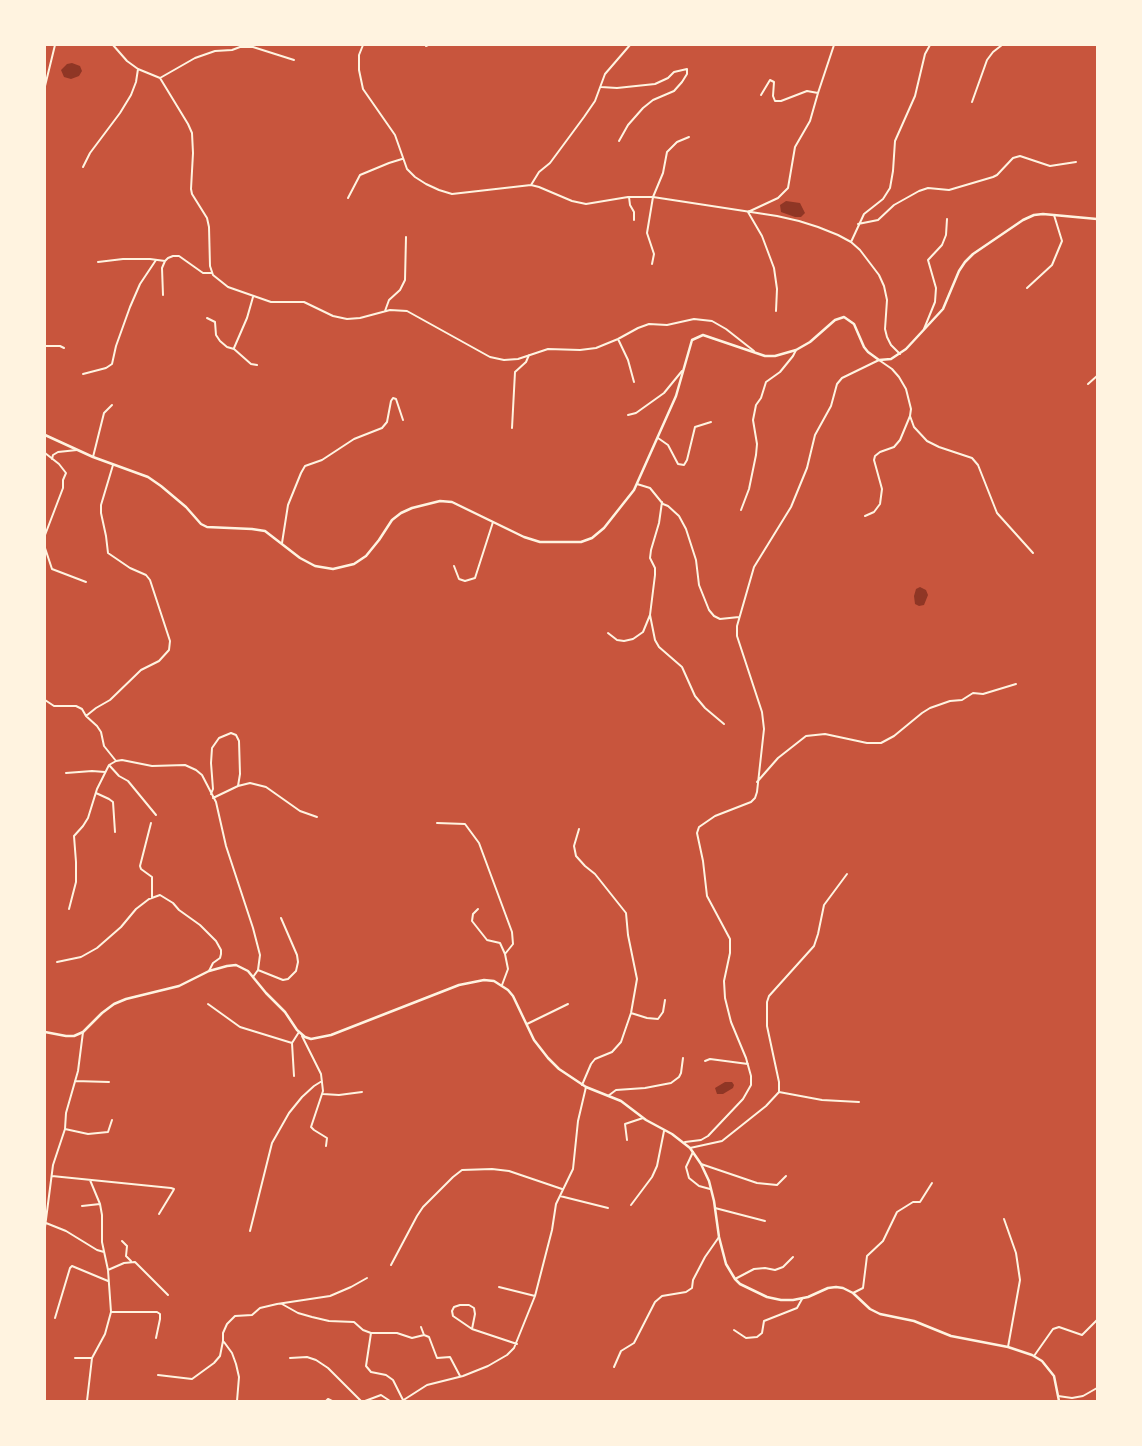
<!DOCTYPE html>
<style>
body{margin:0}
#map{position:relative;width:1142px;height:1446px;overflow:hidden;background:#c8553d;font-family:"IBM Plex Sans",sans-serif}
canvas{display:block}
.frame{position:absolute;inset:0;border:46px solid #fff3e0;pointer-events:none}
</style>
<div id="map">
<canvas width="1142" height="1446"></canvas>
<div class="frame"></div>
</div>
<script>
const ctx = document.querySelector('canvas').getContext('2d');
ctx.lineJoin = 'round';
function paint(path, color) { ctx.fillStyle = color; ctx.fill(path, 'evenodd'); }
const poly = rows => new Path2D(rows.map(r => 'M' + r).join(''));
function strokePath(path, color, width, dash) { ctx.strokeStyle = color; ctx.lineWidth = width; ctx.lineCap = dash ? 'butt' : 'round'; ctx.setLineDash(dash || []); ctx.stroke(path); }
const water = poly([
 [72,63,80,66,82,71,79,76,71,79,64,77,61,70,67,64],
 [786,201,800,203,805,213,801,217,795,217,781,212,780,205],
 [920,587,926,590,928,595,924,605,919,606,915,604,914,596,916,589],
 [725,1082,732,1082,734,1085,733,1088,723,1094,717,1094,715,1088]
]);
const minor = poly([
 [113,45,127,61,138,69,160,78,188,124,192,133,193,153,191,189,192,194,207,218,209,227,210,266,213,275,228,287,271,302,304,302,333,316,347,319,360,318,390,310,407,311,490,357,504,360,518,359,548,349,580,350,596,348,618,339,638,328,649,324,667,325,694,319,712,321,726,329,754,351],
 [363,45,359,55,359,70,363,89,395,135,407,169,415,177,426,184,439,190,452,194,531,185,539,187,572,201,586,204,628,197,653,197,777,216,799,221,818,227,838,235,851,242,860,250,879,275,884,286,887,300,885,329,887,337,891,345,900,354],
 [426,46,428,45],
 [160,78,195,58,215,51,232,50,240,47,253,47,294,60],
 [45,86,55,45],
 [601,87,617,88,655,84,668,78,674,72,687,69,687,74,682,82,674,91,653,100,643,108,628,125,619,141],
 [761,95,770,80,774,82,773,96,775,101,781,101,807,91,818,93],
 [972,102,987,60,993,52,1002,45],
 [83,167,90,153,120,113,131,95,136,82,138,69],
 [531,185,539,172,550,163,584,117,595,101,605,74,630,45],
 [629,197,630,205,634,212,634,220],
 [348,198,360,175,389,163,402,159],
 [858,224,878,220,894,205,919,191,928,188,949,190,993,177,997,175,1013,158,1020,156,1050,166,1076,162],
 [851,242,864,214,883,199,890,188,893,171,895,141,915,96,925,54,930,45],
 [98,262,123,259,150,259,165,261],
 [652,264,654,254,647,233,653,197,663,173,667,152,677,142,689,137],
 [1027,288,1052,265,1062,241,1054,215],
 [163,295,162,268,165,261,168,258,173,256,179,256,203,273,212,273],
 [385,311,389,300,400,290,405,280,406,237],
 [776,311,777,289,774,268,762,236,748,212,778,198,788,188,795,147,810,121,818,93,834,45],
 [207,318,215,322,216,335,220,341,227,347,234,349,251,364,257,365],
 [924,329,935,302,936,288,928,260,942,245,946,235,947,219],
 [618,339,628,360,634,382],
 [45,346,60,346,64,348],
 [234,348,247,318,253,297],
 [83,374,106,368,112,364,116,346,130,307,140,284,156,260],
 [1088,384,1097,376],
 [628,415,636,413,664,393,682,371],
 [512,428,515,372,526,362,529,355],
 [658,438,668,445,678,464,684,465,687,460,695,427,711,422],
 [45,453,59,464,66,473,63,480,63,488,45,535],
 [93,457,104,413,112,405],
 [52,459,53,455,58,452,77,450],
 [637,484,650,488,663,504,668,506,679,516,686,529,696,560,699,585,709,610,714,616,720,619,739,617],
 [662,502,659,523,651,550,650,558,655,568,655,575,650,615,655,640,659,647,682,667,695,696,705,708,724,724],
 [741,510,749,489,756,455,757,444,753,420,756,405,761,398,766,382,780,372,793,356,796,350],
 [865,516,874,512,880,504,882,489,874,460,875,456,880,452,894,447,900,440,910,416],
 [282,543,288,505,301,473,305,466,322,460,354,439,382,428,387,422,391,401,393,398,396,399,403,420],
 [45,548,52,569,86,582],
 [454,566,459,579,465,581,475,578,493,522],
 [608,633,617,640,624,641,633,639,643,632,650,615],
 [45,700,54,706,76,706,82,709,86,716,97,726,101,732,104,746,116,761],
 [86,716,96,708,110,700,141,670,159,661,169,650,170,641,150,580,146,575,130,568,108,553,106,536,101,513,101,505,113,465],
 [109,765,119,776,128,781,156,815],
 [66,773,92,771,105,772],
 [757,782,778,758,806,736,825,734,867,743,881,743,894,736,922,713,930,708,950,701,962,700,973,693,983,694,1016,684],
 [96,793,109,799,113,802,115,832],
 [211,794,213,789,211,763,212,748,219,738,231,733,236,735,239,741,240,774,238,786],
 [213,798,238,786,250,783,266,787,300,811,317,817],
 [151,823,140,866,141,869,152,877,152,898],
 [437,823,465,824,479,843,512,932,513,944,505,954,508,969,502,985],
 [579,829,574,846,576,856,585,866,595,874,626,913,628,935,637,979,631,1013,621,1042,612,1052,595,1059,591,1064,582,1085],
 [69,909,76,882,76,862,74,836,83,826,88,818,97,789,109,765,116,761,122,760,152,766,185,765,196,770,202,775,216,802,226,846,253,928,260,955,258,970,253,977],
 [478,909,473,914,472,921,487,940,500,943,505,954],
 [57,962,81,957,97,948,121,927,136,909,149,899,160,895,173,903,179,910,200,925,216,941,221,950,221,954,220,958,213,963,209,971],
 [258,970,283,980,288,979,296,971,298,962,297,955,281,918],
 [208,1004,240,1027,292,1043],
 [631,1013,647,1018,658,1019,663,1012,665,1000],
 [527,1024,568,1004],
 [302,1036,321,1074,323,1091,311,1127,314,1130,327,1138,326,1146],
 [705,1061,710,1059,748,1064],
 [294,1076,292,1043,299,1032],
 [75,1081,109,1082],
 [779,1092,822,1100,859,1102],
 [323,1094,339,1095,362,1092],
 [608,1096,616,1090,645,1088,671,1083,679,1077,681,1073,683,1058],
 [65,1129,88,1134,108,1132,112,1120],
 [627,1140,625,1124,643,1118],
 [685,1142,701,1140,708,1136,743,1099,751,1085,751,1076,746,1058,731,1022,725,998,724,981,730,953,730,939,707,896,703,861,697,833,699,827,715,816,751,802,755,798,757,792,764,729,762,712,737,636,737,626,754,567,791,507,807,468,815,435,831,406,837,384,842,378,879,360,892,369,899,377,906,389,911,409,910,416,914,427,927,441,939,447,972,458,978,465,997,513,1033,553],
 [690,1148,722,1141,766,1106,779,1092,779,1082,767,1026,767,1002,769,996,814,946,818,934,824,905,847,874],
 [693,1152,686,1167,689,1178,699,1186,710,1189],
 [701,1164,757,1183,777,1185,786,1176],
 [52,1176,171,1188,174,1189,173,1191,159,1214],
 [560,1196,608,1208],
 [631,1205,652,1177,657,1166,664,1131],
 [82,1206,100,1204],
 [715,1208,765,1221],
 [1004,1219,1016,1253,1020,1280,1008,1347],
 [46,1223,66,1231,97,1250,104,1252],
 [45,1227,53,1165,65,1129,66,1113,78,1071,83,1032],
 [250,1231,272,1143,289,1113,302,1097,314,1086,322,1081],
 [122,1241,127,1246,126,1256,131,1261],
 [391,1265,417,1216,423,1207,453,1177,462,1170,492,1169,509,1171,562,1189],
 [108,1270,124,1263,135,1262,168,1295],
 [735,1279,754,1269,765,1268,775,1270,783,1267,793,1257],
 [499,1287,535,1296],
 [853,1293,863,1288,867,1256,883,1241,897,1212,913,1202,920,1202,932,1183],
 [282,1304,298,1313,312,1317,329,1321,354,1322,363,1330,371,1333,397,1333,412,1338,424,1335],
 [111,1312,157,1312,160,1314,160,1319,156,1338],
 [55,1318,70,1268,72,1266,108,1281],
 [421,1327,424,1335,429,1337,437,1358,450,1357,460,1376],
 [472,1329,475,1314,474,1308,469,1305,460,1305,454,1307,452,1311,453,1316,472,1329,517,1344],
 [734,1330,746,1338,757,1337,762,1333,764,1321,797,1308,802,1299],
 [371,1333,366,1366,371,1372,386,1375,393,1380,403,1400],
 [224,1342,232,1353,236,1364,239,1377,237,1401],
 [1034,1356,1053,1329,1059,1327,1082,1335,1097,1320],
 [75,1358,92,1358],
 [290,1358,307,1357,316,1360,328,1368,361,1401],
 [614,1367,621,1351,634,1343,655,1302,662,1296,686,1292,692,1288,693,1280,705,1257,719,1237],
 [158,1375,192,1379,214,1363,220,1356,223,1341,223,1333,227,1324,235,1316,252,1315,260,1308,277,1304,330,1296,351,1287,367,1278],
 [1058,1396,1072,1398,1083,1396,1097,1388],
 [87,1401,92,1358,105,1334,111,1312,108,1270,102,1242,102,1215,100,1204,90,1180],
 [326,1401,328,1399,332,1401],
 [365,1401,381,1395,390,1401],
 [402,1401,427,1385,463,1376,488,1366,507,1355,514,1348,535,1296,552,1230,556,1204,573,1169,578,1121,586,1087]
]);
const tertiary = poly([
 [45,435,93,457,148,477,161,486,186,507,201,524,207,527,252,529,265,531,300,558,315,566,333,569,354,564,366,556,379,540,392,520,401,513,412,508,440,501,452,502,524,537,540,542,581,542,592,538,604,528,634,490,676,396,692,340,703,335,765,356,775,356,796,350,810,342,835,320,844,317,854,324,864,347,868,352,879,360,891,359,906,349,943,309,959,271,965,262,973,254,1023,220,1034,215,1043,214,1097,219],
 [45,1032,66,1036,74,1036,83,1032,102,1013,114,1004,126,999,179,986,209,971,227,966,236,965,248,971,266,993,285,1012,297,1030,305,1037,311,1039,331,1035,459,985,484,980,494,981,508,990,513,996,534,1040,548,1058,559,1069,586,1087,621,1101,646,1120,672,1134,690,1148,701,1164,709,1181,714,1201,719,1237,726,1264,735,1279,740,1284,767,1297,781,1300,793,1300,808,1297,828,1288,836,1287,843,1288,853,1293,870,1309,880,1314,914,1321,951,1336,1008,1347,1032,1355,1042,1361,1054,1376,1059,1401]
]);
paint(water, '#8f3625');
strokePath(minor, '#fff3e0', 2);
strokePath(tertiary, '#fff3e0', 2.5);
</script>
